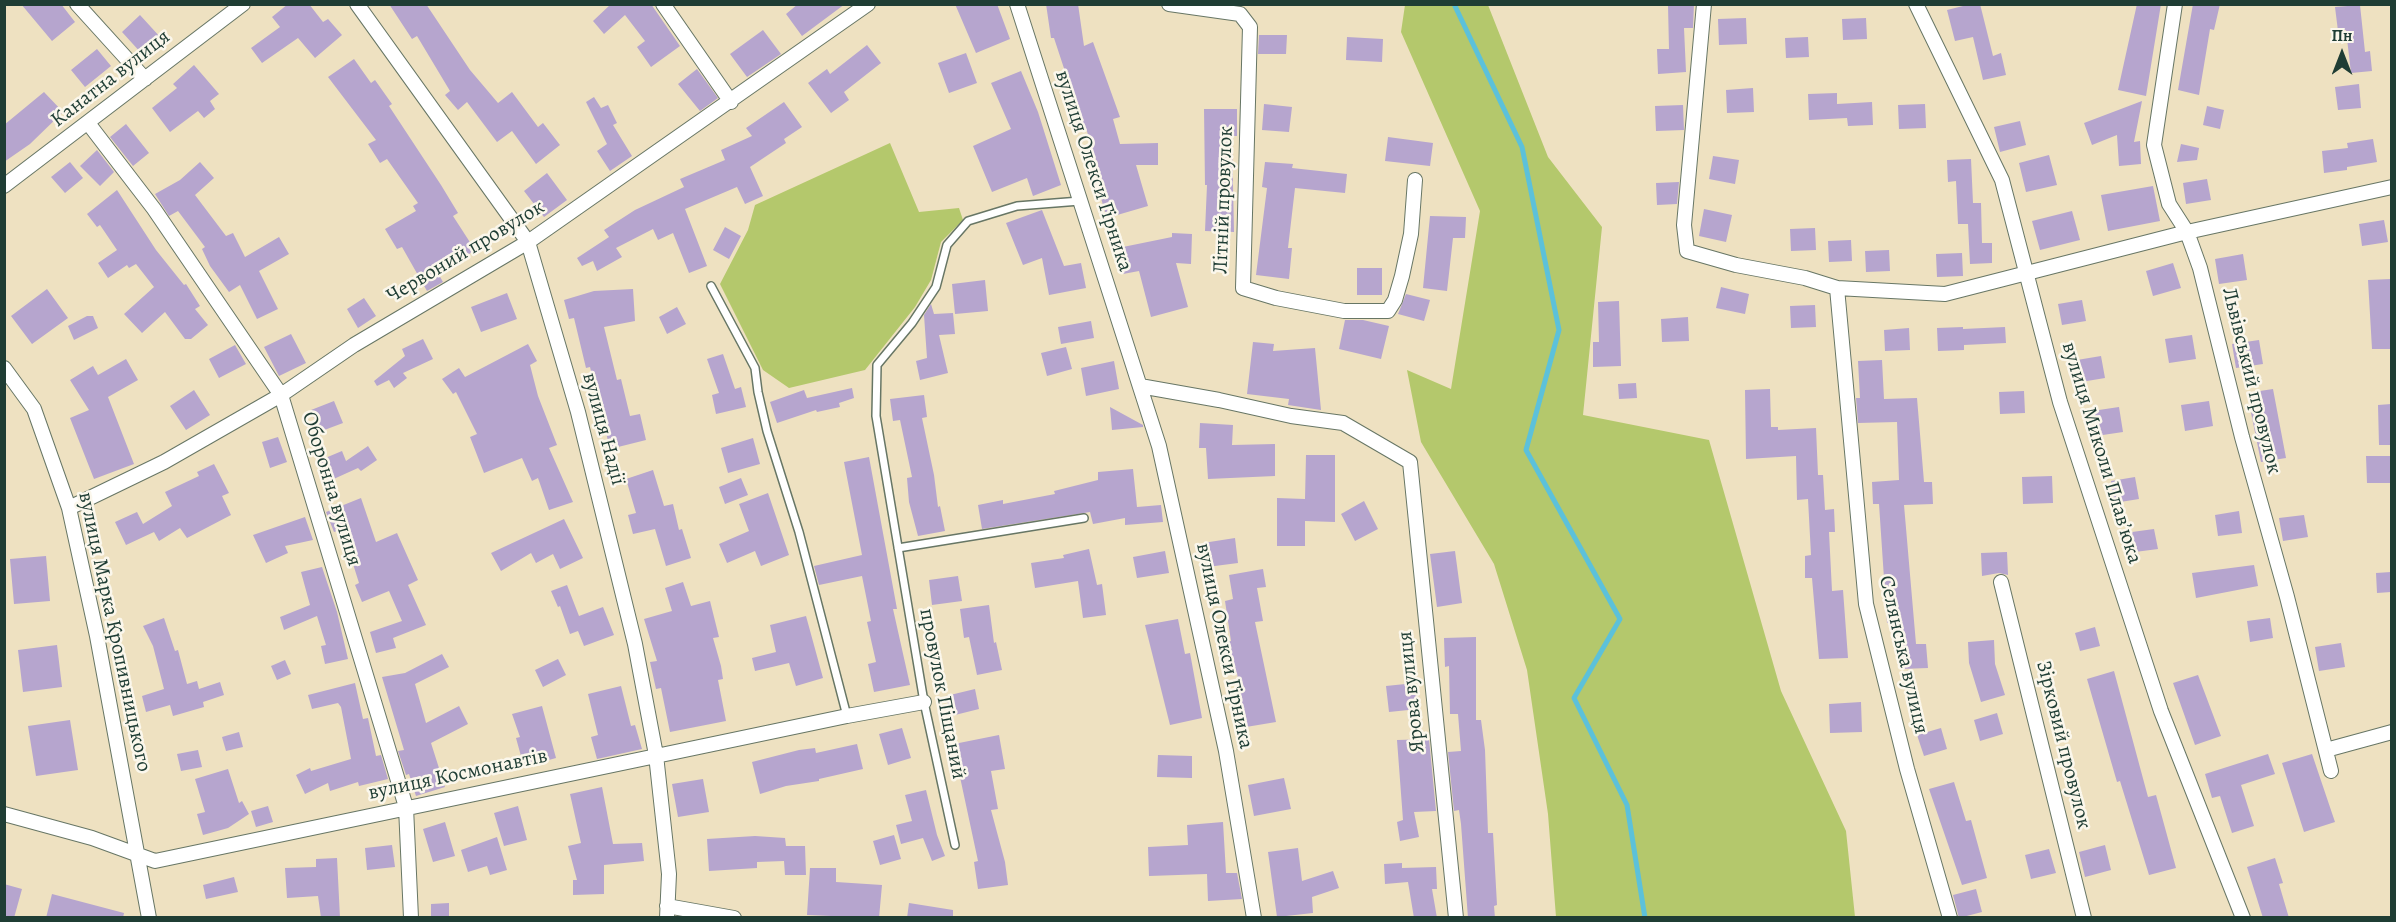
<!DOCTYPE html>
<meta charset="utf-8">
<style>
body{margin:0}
#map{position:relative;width:2396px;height:922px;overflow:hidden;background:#eee1c1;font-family:Alegreya,serif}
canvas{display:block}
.frame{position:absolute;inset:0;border:6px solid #1f3d34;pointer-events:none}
.north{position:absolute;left:2312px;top:24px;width:60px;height:60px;-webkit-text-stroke:4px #fbf7ec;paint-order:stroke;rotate:0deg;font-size:16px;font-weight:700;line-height:24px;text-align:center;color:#1f3d34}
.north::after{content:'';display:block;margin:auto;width:21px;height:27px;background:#1f3d34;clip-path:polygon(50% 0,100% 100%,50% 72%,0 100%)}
</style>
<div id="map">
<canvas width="2396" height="922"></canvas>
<div class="frame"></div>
<div class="north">Пн</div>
</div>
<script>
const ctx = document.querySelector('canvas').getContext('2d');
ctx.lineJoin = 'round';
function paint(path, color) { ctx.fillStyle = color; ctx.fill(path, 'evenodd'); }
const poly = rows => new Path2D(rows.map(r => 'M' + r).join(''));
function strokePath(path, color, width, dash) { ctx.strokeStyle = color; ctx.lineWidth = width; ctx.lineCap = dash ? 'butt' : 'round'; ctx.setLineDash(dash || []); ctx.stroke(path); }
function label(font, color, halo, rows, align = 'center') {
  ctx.font = font + ' Alegreya,serif'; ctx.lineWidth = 5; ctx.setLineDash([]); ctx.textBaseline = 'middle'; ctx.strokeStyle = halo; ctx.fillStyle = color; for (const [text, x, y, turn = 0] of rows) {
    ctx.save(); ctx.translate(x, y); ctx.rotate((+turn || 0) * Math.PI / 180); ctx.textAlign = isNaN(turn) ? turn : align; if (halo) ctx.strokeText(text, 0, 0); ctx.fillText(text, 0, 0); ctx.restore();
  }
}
const green = poly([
 [1405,5,1488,5,1548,157,1602,227,1583,415,1709,440,1781,691,1846,831,1855,917,1556,917,1548,814,1527,670,1494,564,1421,442,1407,370,1451,389,1480,211,1401,32],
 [890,143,919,212,959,208,963,220,941,242,931,280,915,307,865,370,789,388,763,370,720,284,748,230,755,205]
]);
const stream = poly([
 [1454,4,1522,147,1559,330,1526,450,1620,619,1574,698,1627,805,1645,918]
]);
const building = poly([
 [21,4,61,4,75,22,52,41],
 [288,4,309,4,323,22,328,19,342,35,315,58,298,38,262,63,251,48,280,27,272,17],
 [389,4,426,4,470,70,498,103,512,92,538,127,543,123,560,145,536,164,512,131,497,142,467,102,458,110,445,95,450,91,417,36,412,39],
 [611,4,651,4,680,46,651,67,637,47,645,41,625,15,604,34,593,21],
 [798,4,845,4,802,36,786,14],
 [955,4,997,4,1010,39,976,53],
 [1046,4,1078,4,1084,46,1093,42,1120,117,1113,119,1120,144,1158,143,1158,165,1136,165,1148,206,1107,218,1100,195,1106,194,1086,128,1084,129,1054,38,1051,38],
 [1694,4,1693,28,1684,28,1686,72,1658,74,1657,49,1669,49,1668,5],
 [1971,4,1980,4,1993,56,2001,53,2006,75,1983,80,1973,37,1955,41,1947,10],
 [2137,4,2161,4,2146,96,2118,90],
 [2193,4,2220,4,2214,30,2210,29,2199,95,2178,90],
 [2360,5,2365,52,2370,51,2372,71,2351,73,2346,30,2338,31,2335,7],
 [140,15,161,38,142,54,122,32],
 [1746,18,1747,44,1719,45,1718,19],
 [1866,18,1867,39,1843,40,1842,19],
 [763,30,781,54,747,77,730,54],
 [1259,35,1287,35,1286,54,1258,54],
 [1347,37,1383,39,1382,62,1346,60],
 [1808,37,1809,57,1786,58,1785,38],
 [867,45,881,63,844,92,849,100,831,113,808,83,827,69,830,74],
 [97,49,111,66,85,87,71,70],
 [966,53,977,83,949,93,938,63],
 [354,59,371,83,375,80,392,104,389,106,441,185,458,213,453,216,475,250,439,275,443,282,427,291,402,247,397,249,385,229,416,211,413,206,418,203,387,159,380,163,368,144,376,140,328,77],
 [194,65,219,94,210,101,215,109,204,118,198,111,170,132,152,108,177,88,173,84],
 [697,69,718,98,700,111,678,84],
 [1021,71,1038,112,1061,185,1033,196,1027,178,992,192,973,146,1011,129,991,83],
 [2359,84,2361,108,2338,110,2335,87],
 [1753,88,1754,112,1727,113,1726,90],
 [44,92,63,112,30,144,4,162,4,125],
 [1837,93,1837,104,1872,102,1873,125,1848,126,1847,118,1809,120,1808,94],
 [594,97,601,108,608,105,617,123,613,125,632,156,610,171,597,151,607,144,586,102],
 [2142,101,2134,142,2140,141,2141,164,2119,166,2117,135,2092,145,2084,123],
 [784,102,802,127,784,139,786,143,750,167,763,196,745,204,737,187,685,209,707,266,689,273,673,233,658,240,653,229,616,248,622,257,597,271,593,261,582,266,577,258,609,237,604,230,635,210,684,187,680,179,725,160,721,150,752,136,746,128],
 [1264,104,1292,107,1289,132,1262,130],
 [1925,104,1926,128,1899,129,1898,105],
 [1683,105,1684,130,1656,131,1655,106],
 [2207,106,2224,110,2220,129,2203,125],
 [1204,109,1237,109,1237,136,1232,136,1234,232,1205,231,1207,185,1205,185],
 [2020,121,2026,145,2000,152,1994,127],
 [126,124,149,153,133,166,110,137],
 [1388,137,1433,143,1430,166,1385,161],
 [2373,139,2377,162,2347,167,2347,170,2324,173,2322,151,2348,148,2347,143],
 [2181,144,2199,148,2197,160,2177,162],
 [97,150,114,172,100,186,80,166],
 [2049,155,2057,185,2026,192,2019,163],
 [1713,156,1739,160,1735,184,1709,179],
 [1971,159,1973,203,1981,203,1982,243,1992,243,1992,263,1970,264,1968,224,1958,224,1956,181,1948,182,1947,160],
 [70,162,83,178,65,193,51,177],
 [200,162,214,178,195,195,226,236,233,233,245,257,279,237,289,254,259,271,278,309,257,319,240,285,229,292,210,266,202,249,205,247,178,211,169,216,155,194,180,180],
 [1265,162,1293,164,1292,168,1347,174,1345,193,1295,188,1288,248,1292,248,1289,279,1256,275,1267,188,1262,187],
 [547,173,567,200,544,217,524,191],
 [2207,179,2211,200,2186,204,2183,183],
 [1679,182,1677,204,1657,205,1656,183],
 [2153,186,2160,221,2108,231,2101,195],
 [117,190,156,250,184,285,186,284,200,306,195,309,208,325,191,339,185,339,165,312,142,333,124,314,154,287,136,264,129,268,127,265,108,278,98,263,117,250,100,225,97,227,87,214],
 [1704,209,1732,215,1726,242,1699,236],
 [1042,210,1064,266,1081,263,1086,288,1049,295,1042,258,1023,265,1006,223],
 [2072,211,2080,240,2040,250,2032,221],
 [1430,216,1466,217,1465,238,1453,238,1447,291,1423,288],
 [2384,220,2388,242,2362,246,2359,224],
 [725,227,741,236,729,259,713,250],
 [1815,228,1816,250,1791,251,1790,229],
 [1172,233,1192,234,1191,264,1176,263,1188,307,1151,317,1139,271,1123,274,1118,248,1172,237],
 [1851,240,1852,261,1829,262,1828,241],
 [1889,250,1890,271,1866,272,1865,251],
 [1962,253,1963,276,1937,277,1936,254],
 [2243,254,2247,280,2219,284,2215,259],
 [2173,263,2181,288,2153,296,2146,271],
 [1357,268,1382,268,1382,295,1357,295],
 [2391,279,2391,349,2372,349,2368,280],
 [985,280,988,311,955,314,952,284],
 [1721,287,1749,294,1745,314,1716,308],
 [47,289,68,318,32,344,11,316],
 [633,289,635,321,604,327,617,380,621,379,630,416,640,414,646,440,610,449,590,367,586,368,574,318,569,319,564,300,594,291],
 [507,293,517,319,481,332,471,307],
 [1406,294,1430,300,1424,321,1398,314],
 [364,298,376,316,358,328,347,309],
 [2082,300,2086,321,2062,325,2058,304],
 [1619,301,1621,366,1593,367,1593,342,1599,342,1598,302],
 [931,304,934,314,953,313,955,334,939,335,948,373,920,380,916,361,927,358,924,315],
 [1815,305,1816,327,1791,328,1790,306],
 [677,307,686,324,667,334,659,317],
 [87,316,93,316,98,328,74,340,68,326],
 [1688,317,1689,341,1662,342,1661,319],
 [1345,320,1363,320,1389,326,1381,359,1339,349],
 [1091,321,1094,338,1061,344,1058,327],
 [1963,327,1963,329,2005,327,2006,343,1964,345,1964,350,1938,351,1937,328],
 [1909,328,1910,350,1885,351,1884,330],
 [291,334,306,363,279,376,264,347],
 [2192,335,2196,359,2169,363,2165,339],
 [423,339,433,359,403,373,407,378,394,388,389,380,377,386,374,381,405,356,402,349],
 [2259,340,2263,364,2236,368,2232,344],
 [1253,342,1274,344,1273,351,1315,348,1321,410,1288,405,1289,399,1247,394],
 [528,344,537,361,530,365,538,396,557,445,549,448,573,502,549,510,538,478,532,481,522,458,484,473,470,437,477,434,456,392,453,394,442,379,459,368,465,377],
 [235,345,246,364,219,378,209,359],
 [1066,347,1072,369,1047,376,1041,353],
 [723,354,735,389,741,387,746,407,716,414,712,395,719,393,707,359],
 [2101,356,2105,378,2081,382,2077,360],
 [126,359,138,380,108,397,134,464,94,479,70,418,89,410,70,380,93,366,98,375],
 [1882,360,1884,399,1917,398,1924,482,1932,482,1933,504,1904,505,1916,644,1926,644,1928,668,1901,669,1899,622,1887,623,1879,504,1873,504,1872,482,1899,480,1897,422,1858,423,1856,398,1860,398,1858,361],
 [1114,361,1119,389,1086,396,1081,368],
 [1636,383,1637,398,1619,399,1618,384],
 [852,388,854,398,839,403,840,407,817,412,816,410,777,423,770,402,804,390,807,398],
 [1770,389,1771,427,1778,427,1778,430,1816,428,1818,475,1823,475,1825,510,1834,509,1835,532,1829,532,1832,591,1843,590,1848,658,1819,659,1812,578,1805,578,1805,556,1811,555,1808,499,1797,500,1796,456,1746,459,1745,390],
 [2273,389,2286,458,2261,462,2247,393],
 [194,390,210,415,186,430,170,406],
 [2024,391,2025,413,2000,414,1999,392],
 [924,395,927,417,922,418,934,475,938,507,940,506,945,531,918,536,909,502,907,478,912,477,900,420,893,421,890,399],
 [334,401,343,423,319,432,311,410],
 [2209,401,2213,426,2185,431,2181,405],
 [2391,404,2391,445,2379,445,2378,405],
 [1110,407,1143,425,1143,427,1112,430],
 [2119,407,2123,432,2096,436,2092,411],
 [1200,423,1233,425,1232,445,1275,444,1275,476,1208,479,1206,448,1199,448],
 [278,437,287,462,270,468,262,442],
 [753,438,760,464,728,473,721,448],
 [368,446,377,460,361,471,358,468,327,482,318,461,342,451,346,461],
 [1306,455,1335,455,1335,522,1305,521,1305,546,1277,546,1277,498,1305,499],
 [2366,456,2391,456,2391,483,2367,483],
 [869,457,897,609,893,609,910,685,874,692,868,664,876,662,867,622,871,621,862,576,819,585,814,566,862,555,844,462],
 [214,464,229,493,222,496,231,515,187,538,180,528,159,541,154,532,126,545,115,522,137,512,143,524,172,506,165,492,199,476,197,472],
 [1133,469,1137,507,1161,505,1163,522,1125,525,1125,518,1093,524,1090,512,982,529,978,505,1003,500,1003,504,1055,494,1054,491,1098,480,1098,472],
 [653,470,664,506,673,504,679,530,682,529,691,558,666,566,655,529,633,534,628,515,636,513,626,479],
 [2052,476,2053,503,2023,504,2022,477],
 [2135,477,2139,499,2114,503,2111,481],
 [741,478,748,495,725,504,719,487],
 [768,493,789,555,761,566,755,551,727,563,719,544,749,531,739,504],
 [361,498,376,542,397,533,418,580,408,585,426,625,393,638,396,648,376,653,370,632,402,621,389,591,362,602,355,585,359,583,342,529,334,532,326,512],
 [1364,501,1378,529,1355,541,1341,514],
 [2239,511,2242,533,2218,536,2215,515],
 [2304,515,2308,537,2283,541,2279,518],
 [305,517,313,540,285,546,288,553,266,563,253,535],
 [564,519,583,558,560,569,553,554,536,563,531,553,501,571,491,553],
 [2154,529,2158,549,2135,552,2132,532],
 [1235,538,1238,563,1207,567,1203,543],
 [1089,549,1097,585,1102,584,1106,615,1083,618,1078,581,1035,588,1031,563,1064,558,1063,555],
 [1165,551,1169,573,1137,578,1133,557],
 [1455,551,1462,603,1437,607,1430,554],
 [2007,552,2008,575,1999,573,1982,576,1981,553],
 [46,556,50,601,14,604,10,559],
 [2254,565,2258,586,2196,598,2192,573],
 [322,567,337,612,348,659,325,664,321,646,326,645,317,616,284,630,280,617,310,605,301,572],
 [1263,569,1266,587,1257,588,1263,621,1255,622,1276,722,1246,727,1237,673,1232,674,1225,642,1231,641,1225,601,1233,599,1229,575],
 [2391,572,2391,592,2377,593,2376,573],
 [958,576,962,601,932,605,929,580],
 [683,582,691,606,710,601,719,637,713,638,721,666,723,679,718,680,726,721,670,732,661,688,656,689,650,662,657,661,644,619,672,611,665,588],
 [567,585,579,616,603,607,614,635,584,646,578,631,570,634,560,606,558,607,551,591],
 [989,605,994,643,996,642,1002,670,977,675,969,637,964,638,960,609],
 [806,616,823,678,796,686,789,663,755,671,752,658,776,652,770,625],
 [164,618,175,651,178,650,187,684,197,681,199,689,220,682,224,695,203,702,204,707,173,716,170,705,146,712,142,696,164,689,153,646,143,626],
 [2270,618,2273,638,2250,642,2247,621],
 [1178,619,1185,654,1190,653,1202,718,1170,725,1145,625],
 [2095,627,2100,646,2080,651,2075,633],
 [1476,637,1476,720,1481,720,1485,750,1488,833,1493,833,1497,905,1494,906,1495,918,1468,918,1461,824,1459,810,1454,811,1448,752,1461,751,1458,714,1450,714,1449,666,1445,667,1444,638],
 [1994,640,1995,664,2005,695,1981,702,1969,663,1968,642],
 [2341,643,2345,667,2319,671,2315,647],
 [57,645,62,687,23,692,18,650],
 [442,654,449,667,415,684,426,723,459,706,468,724,431,743,445,787,416,796,409,774,406,775,398,751,404,750,382,677,405,673],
 [558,659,566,675,543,687,535,670],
 [285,660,291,674,277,680,271,666],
 [2114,671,2148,797,2156,795,2176,868,2149,875,2120,781,2117,782,2087,679],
 [2198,675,2221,736,2195,745,2173,683],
 [355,683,363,719,368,718,376,756,381,755,388,779,359,786,358,782,330,791,328,783,305,794,296,775,310,768,311,771,351,759,341,707,338,703,312,709,308,695],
 [1415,683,1418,709,1389,712,1386,686],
 [621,686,631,726,635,725,642,749,597,759,591,737,598,735,588,694],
 [975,689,979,709,951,716,946,696],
 [1861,702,1862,732,1830,733,1829,704],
 [542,706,556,758,524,767,516,738,520,737,512,714],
 [1997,713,2003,734,1980,741,1974,720],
 [70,720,78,770,36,776,28,726],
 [902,728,911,758,888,765,879,734],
 [1941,728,1947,749,1924,756,1917,735],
 [239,732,243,747,226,751,222,737],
 [999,735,1005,769,991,771,998,809,991,810,1005,862,1008,885,978,889,974,862,978,861,960,777,955,778,949,745],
 [1429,739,1436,811,1414,812,1419,837,1400,841,1397,822,1403,820,1397,740],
 [857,744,863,769,819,779,819,781,786,786,760,794,752,762,799,750,815,748,816,753],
 [198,750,202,767,181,771,177,754],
 [2268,754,2275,774,2241,785,2254,826,2232,833,2220,796,2212,798,2205,774],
 [2312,754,2335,822,2304,832,2282,763],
 [1158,755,1192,756,1192,778,1157,777],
 [228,769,239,803,242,801,249,814,228,828,203,835,197,814,205,812,195,779],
 [1284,778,1291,809,1254,816,1248,785],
 [703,779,709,812,678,817,672,784],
 [1954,782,1966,821,1971,820,1987,878,1962,885,1929,789],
 [602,787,613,844,642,843,644,861,604,865,604,894,573,895,573,880,577,880,568,846,581,843,570,794],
 [926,790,937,835,945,856,932,861,923,838,901,844,896,825,912,821,905,795],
 [268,806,273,822,256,827,251,811],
 [518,806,527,840,504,846,494,813],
 [445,822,455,856,433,862,423,829],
 [1223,822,1226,873,1237,873,1242,899,1208,901,1207,874,1149,876,1148,847,1188,845,1187,825],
 [894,835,901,859,880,865,873,841],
 [755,836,785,838,786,846,805,846,806,875,785,875,784,861,757,862,757,868,709,871,707,839],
 [497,837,507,870,490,875,487,866,468,872,461,850],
 [392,845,395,867,367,870,365,848],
 [2105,845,2111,870,2085,877,2079,852],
 [1298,848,1302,881,1333,871,1339,888,1312,897,1313,913,1277,917,1268,852],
 [2049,849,2056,873,2031,879,2025,855],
 [337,858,340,918,321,918,318,896,287,898,285,868,316,867,316,859],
 [2275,858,2283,883,2279,884,2289,918,2263,918,2247,867],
 [1402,863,1402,868,1436,867,1437,889,1432,889,1437,918,1414,918,1408,882,1385,884,1384,864],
 [810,868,836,868,836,882,882,885,879,918,807,915],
 [234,877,238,892,206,899,203,885],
 [4,884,22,889,14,918,4,918],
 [1976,889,1982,912,1959,918,1953,895],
 [52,894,124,913,123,918,46,918],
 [449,903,449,918,431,918,431,904],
 [909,903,953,910,953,918,907,918]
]);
const service = poly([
 [711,286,755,368,758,392,767,431,799,532,847,716],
 [898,548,1084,518],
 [955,845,924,702,876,416,877,365,912,323,936,287,947,245,968,221,1017,206,1080,201]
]);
const minor = poly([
 [77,4,145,79],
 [357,4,528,242,578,412,635,644,656,755,669,874,667,918],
 [663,4,731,102],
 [1017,4,1159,446,1226,751,1254,918],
 [1169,4,1240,14,1250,27,1243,288,1276,298,1344,311,1388,311,1395,300,1402,276,1411,234,1415,180],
 [1704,4,1684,225,1687,251,1736,265,1805,278,1837,288,1945,294,2187,232,2392,187],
 [1916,4,2002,180,2060,402,2161,711,2243,918],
 [2175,4,2154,145,2169,204,2187,232,2200,268,2242,437,2287,597,2331,771],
 [88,123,154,209,281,395,406,807,411,918],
 [4,186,243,4],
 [1837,288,1866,604,1907,769,1950,918],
 [4,368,34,409,69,508,97,636,149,918],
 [1140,386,1219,400,1291,416,1343,423,1410,462,1456,918],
 [69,508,164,462,281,395,354,345,528,242,868,4],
 [2001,582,2084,918],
 [2326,750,2392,732],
 [4,814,92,838,155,861,847,716,924,702],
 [667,906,734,918]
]);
const streetNames = [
 ["Канатна вулиця",111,79,-38],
 ["вулиця Олекси Гірника",1093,171,72],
 ["Літній провулок",1224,200,-88],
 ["Червоний провулок",466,252,-31],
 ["Львівський провулок",2251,381,76],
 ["вулиця Надії",603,429,75],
 ["вулиця Миколи Плавʼюка",2101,453,73],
 ["Оборонна вулиця",331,489,73],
 ["вулиця Марка Кропивницького",114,632,78],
 ["вулиця Олекси Гірника",1224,646,78],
 ["Селянська вулиця",1903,655,77],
 ["Ярова вулиця",1412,692,-96],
 ["провулок Піщаний",942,694,79],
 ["Зірковий провулок",2063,745,76],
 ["вулиця Космонавтів",458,775,-12]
];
paint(green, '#b4c86c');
strokePath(stream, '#5cc1da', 5);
paint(building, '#b6a5ce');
strokePath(service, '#677665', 10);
strokePath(minor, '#677665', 16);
strokePath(service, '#fff', 7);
strokePath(minor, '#fff', 14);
label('21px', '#1f3d34', '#fbf7ec', streetNames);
</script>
